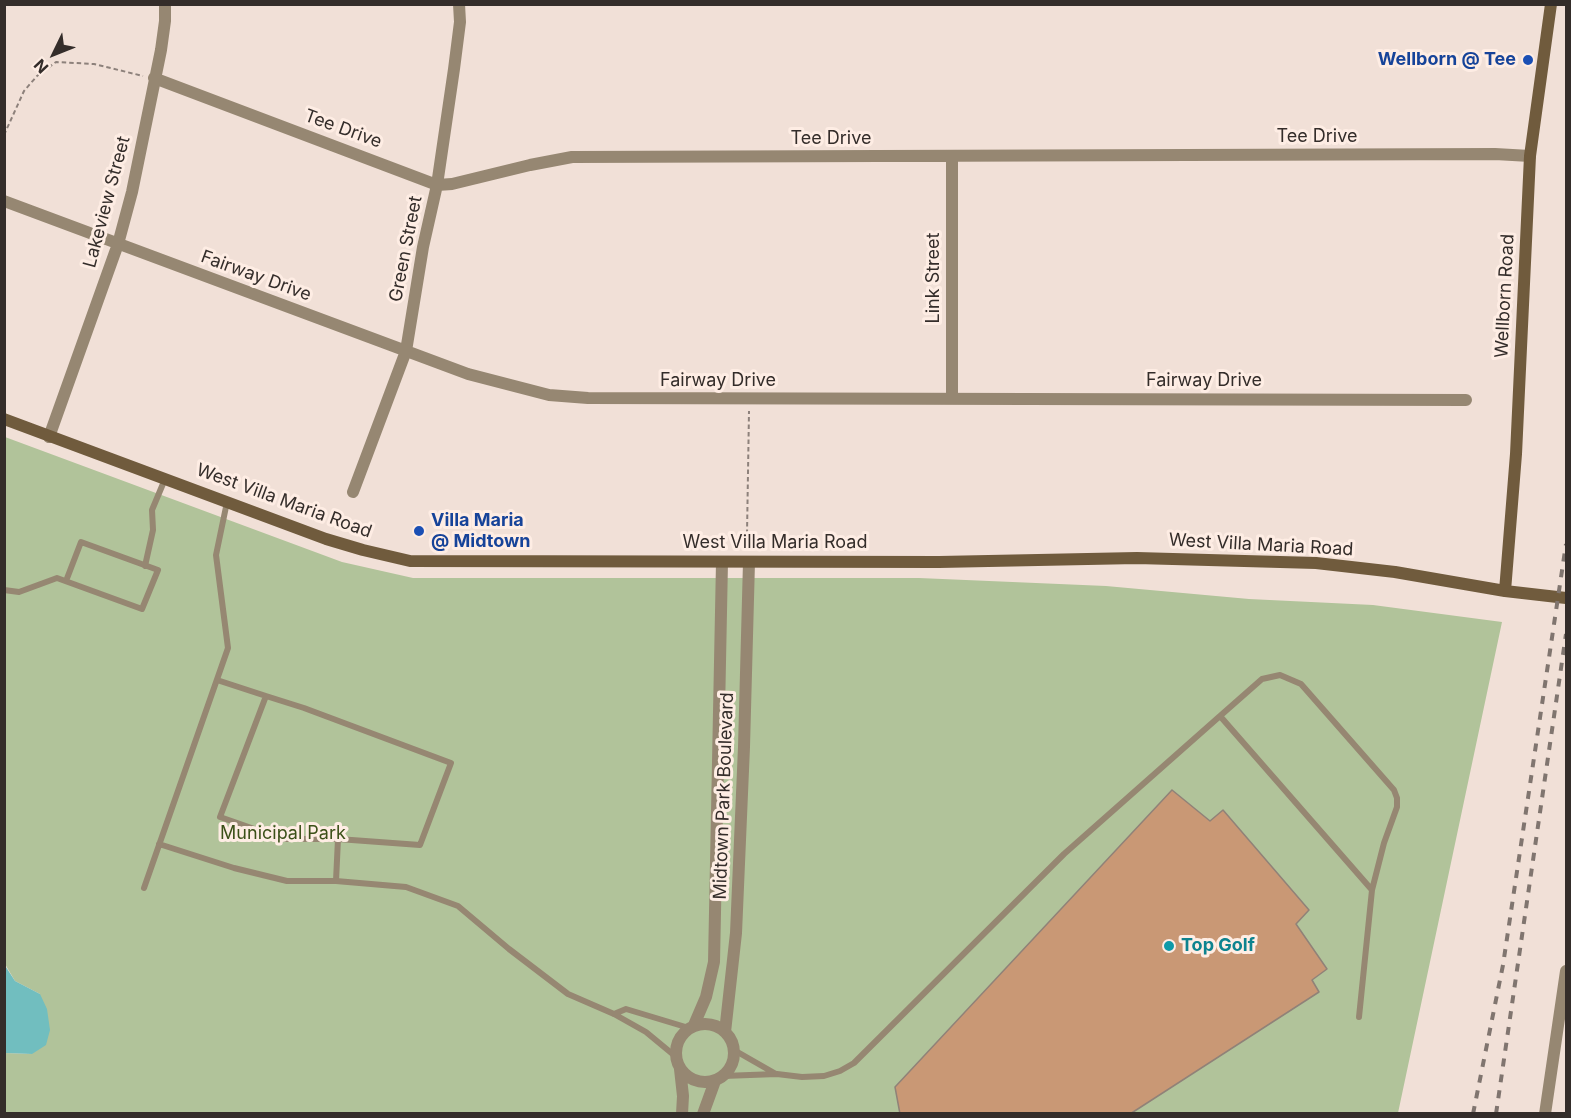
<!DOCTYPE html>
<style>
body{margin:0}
#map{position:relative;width:1571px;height:1118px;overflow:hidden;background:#f1e0d7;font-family:Inter,sans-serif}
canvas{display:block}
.frame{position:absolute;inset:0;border:6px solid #342d2a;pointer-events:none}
.north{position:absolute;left:24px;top:24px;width:60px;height:60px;-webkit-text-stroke:4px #feede4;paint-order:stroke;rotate:227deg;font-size:16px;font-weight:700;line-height:24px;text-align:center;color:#342d2a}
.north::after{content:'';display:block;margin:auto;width:21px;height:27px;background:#342d2a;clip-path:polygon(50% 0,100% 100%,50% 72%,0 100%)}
</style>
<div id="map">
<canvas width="1571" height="1118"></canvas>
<div class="frame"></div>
<div class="north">N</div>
</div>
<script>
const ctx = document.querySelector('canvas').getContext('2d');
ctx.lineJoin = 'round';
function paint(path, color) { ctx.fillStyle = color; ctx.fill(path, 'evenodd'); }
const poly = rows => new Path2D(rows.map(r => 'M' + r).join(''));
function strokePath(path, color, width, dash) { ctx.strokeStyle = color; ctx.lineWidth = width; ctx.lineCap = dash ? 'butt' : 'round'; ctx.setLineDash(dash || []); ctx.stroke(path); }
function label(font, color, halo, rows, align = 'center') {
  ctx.font = font + ' Inter,sans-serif'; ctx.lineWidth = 6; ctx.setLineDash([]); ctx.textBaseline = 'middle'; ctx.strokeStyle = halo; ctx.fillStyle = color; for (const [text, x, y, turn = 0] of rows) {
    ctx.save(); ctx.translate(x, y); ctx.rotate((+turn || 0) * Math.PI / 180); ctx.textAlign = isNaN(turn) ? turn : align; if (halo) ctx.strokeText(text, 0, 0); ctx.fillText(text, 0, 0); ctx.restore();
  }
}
const green = poly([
 [5,437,342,562,413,578,919,578,1106,586,1249,599,1373,605,1502,622,1398,1113,5,1113,5,1053,32,1054,40,994,15,981,5,964]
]);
const water = poly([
 [4,964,15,981,40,994,47,1009,50,1030,46,1045,32,1054,5,1053]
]);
const building = poly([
 [1172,790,1210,821,1223,810,1309,910,1296,924,1327,969,1312,980,1319,992,1130,1114,900,1114,895,1087,1172,790]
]);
const path = poly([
 [4,135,24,91,37,76,56,62,94,64,143,76],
 [747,534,749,411]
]);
const service = poly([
 [145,566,153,530,152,510,165,479],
 [4,590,19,592,57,578,142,609,158,570,81,542,66,581],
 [217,680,266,696],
 [159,844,234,868,287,881,336,881,406,887,458,906,509,949,568,994,614,1014,646,1032,675,1056],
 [336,881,338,839,283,839,220,817,266,696,304,708,451,763,420,845,338,839],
 [144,888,228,648,216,555,227,502],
 [614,1014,626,1009,689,1028],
 [1359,1017,1372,890],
 [734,1050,776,1074],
 [723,1076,777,1074,802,1077,824,1076,840,1071,854,1063,1064,854,1220,716,1372,890,1384,843,1397,807,1397,798,1394,790,1301,684,1280,675,1262,679,1220,716]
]);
const minor = poly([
 [154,78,437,185,452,184,530,165,572,157,1495,154,1530,156],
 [4,201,468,374,549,395,588,398,1466,400],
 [952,399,952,156],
 [49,437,118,244,132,192,161,50,165,21,165,4],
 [353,492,406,351,423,247,437,185,454,69,460,22,459,4],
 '676 1053a29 29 0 1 1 58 0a29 29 0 1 1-58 0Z',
 [694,1025,706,997,714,962,722,562],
 [725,1032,736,933,744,747,749,562],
 [680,1069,683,1096,682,1114],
 [703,1114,715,1081]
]);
const tertiary = poly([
 [1545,1114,1566,971]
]);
const secondary = poly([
 [4,419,326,539,363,550,410,561,939,562,1137,558,1316,563,1395,572,1505,591,1566,598],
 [1505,591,1516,454,1530,156,1551,4]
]);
const rail = poly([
 [1473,1114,1503,965,1566,544],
 [1496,1114,1566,634]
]);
const markers = [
 [1528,60,6,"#1a4fb4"],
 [419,531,6,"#1a4fb4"],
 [1169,946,6,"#0f9aa8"]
];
const transitNames = [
 ["Wellborn @ Tee",1516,60],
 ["Villa Maria",431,521,"left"],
 ["@ Midtown",431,542,"left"]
];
const streetNames = [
 ["Tee Drive",343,129,20],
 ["Tee Drive",1317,137],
 ["Tee Drive",831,139],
 ["Lakeview Street",107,202,-75],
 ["Green Street",406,249,-79],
 ["Fairway Drive",256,276,20],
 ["Link Street",934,278,-90],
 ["Wellborn Road",1505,296,-87],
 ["Fairway Drive",718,381],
 ["Fairway Drive",1204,381],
 ["West Villa Maria Road",284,501,20],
 ["West Villa Maria Road",775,543],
 ["West Villa Maria Road",1261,545,3],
 ["Midtown Park Boulevard",724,796,-88]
];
const parkNames = [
 ["Municipal Park",283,834]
];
const cultureNames = [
 ["Top Golf",1181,946]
];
paint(green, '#b1c39a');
paint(water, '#71bebf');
paint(building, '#c99875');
strokePath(building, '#908278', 1.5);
strokePath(path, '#8d817b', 2, [4.5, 3]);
strokePath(service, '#968772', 6);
strokePath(minor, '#968772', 12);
strokePath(tertiary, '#968772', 12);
strokePath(secondary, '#705b3d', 12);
strokePath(rail, '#80756f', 4, [8, 8]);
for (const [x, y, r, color] of markers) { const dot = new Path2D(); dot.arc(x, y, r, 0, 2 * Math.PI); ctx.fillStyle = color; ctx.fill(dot); strokePath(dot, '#feede4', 2); }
label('bold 18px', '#164399', '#feede4', transitNames, 'right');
label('18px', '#342d2a', '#feede4', streetNames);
label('18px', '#3b5018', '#feede4', parkNames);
label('bold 18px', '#0d838f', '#feede4', cultureNames, 'left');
</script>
